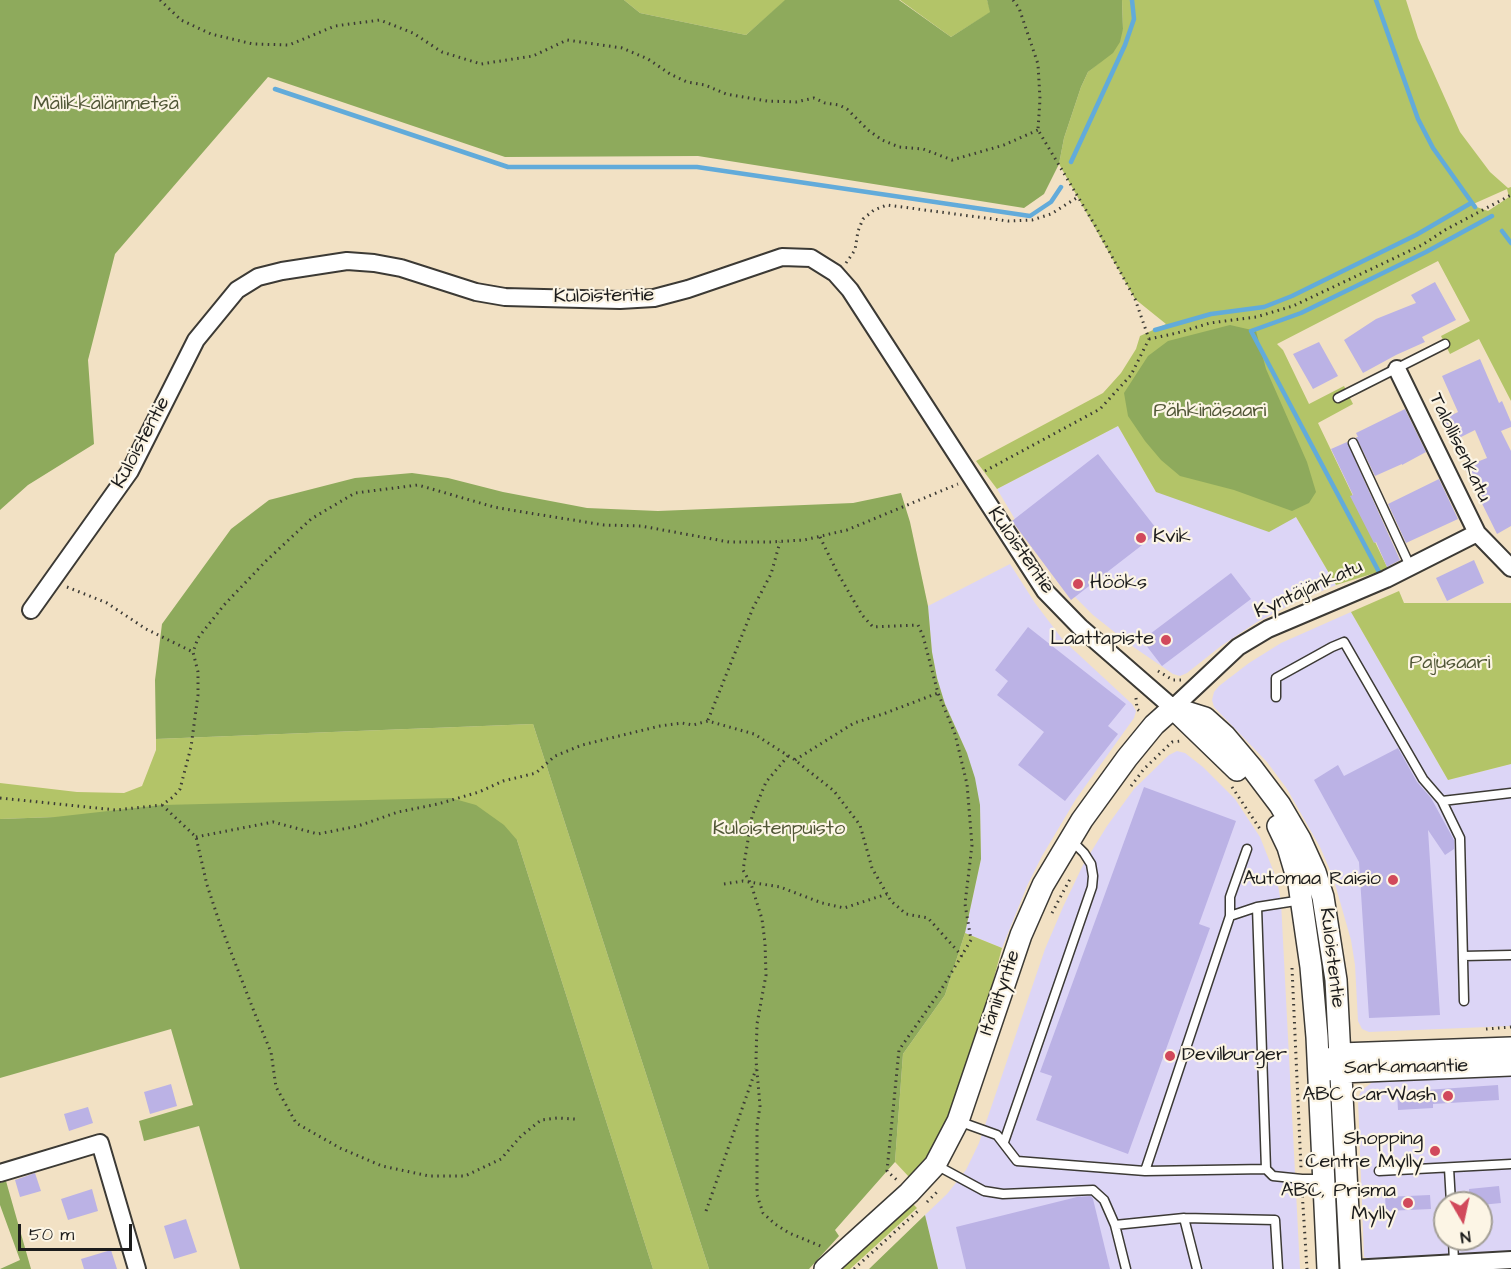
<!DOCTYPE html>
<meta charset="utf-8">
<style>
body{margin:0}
#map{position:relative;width:1511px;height:1269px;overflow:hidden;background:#f2e1c4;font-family:"Architects Daughter",sans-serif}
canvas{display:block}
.north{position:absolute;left:1433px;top:1191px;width:60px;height:60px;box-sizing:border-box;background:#fcf5e5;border:2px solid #a29e95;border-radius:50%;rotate:171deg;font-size:16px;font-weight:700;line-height:24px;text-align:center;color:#1c1c1c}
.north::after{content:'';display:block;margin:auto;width:21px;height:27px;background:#d1495b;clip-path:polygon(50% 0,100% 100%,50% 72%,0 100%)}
.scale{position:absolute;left:18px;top:1224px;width:114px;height:27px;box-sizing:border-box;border:3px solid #1c1c1c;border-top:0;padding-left:8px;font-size:18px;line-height:21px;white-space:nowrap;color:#1c1c1c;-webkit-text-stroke:4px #fcf5e5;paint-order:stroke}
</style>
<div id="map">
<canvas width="1511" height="1269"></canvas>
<div class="north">N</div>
<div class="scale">50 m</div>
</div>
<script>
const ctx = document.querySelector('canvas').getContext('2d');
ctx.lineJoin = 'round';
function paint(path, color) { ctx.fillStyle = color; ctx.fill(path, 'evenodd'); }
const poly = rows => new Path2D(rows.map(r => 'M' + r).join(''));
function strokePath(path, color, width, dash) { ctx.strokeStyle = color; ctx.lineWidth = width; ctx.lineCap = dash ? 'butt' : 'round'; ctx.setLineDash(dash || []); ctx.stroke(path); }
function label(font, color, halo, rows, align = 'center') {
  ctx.font = font + ' "Architects Daughter",sans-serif'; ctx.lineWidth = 4.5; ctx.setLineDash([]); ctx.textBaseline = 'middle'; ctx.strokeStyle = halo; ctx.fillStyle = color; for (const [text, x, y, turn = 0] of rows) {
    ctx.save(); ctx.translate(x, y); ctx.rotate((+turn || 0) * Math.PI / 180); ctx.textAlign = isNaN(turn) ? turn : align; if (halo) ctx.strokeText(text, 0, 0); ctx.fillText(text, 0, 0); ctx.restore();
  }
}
const built = poly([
 [1118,426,1156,492,1296,517,1336,585,1296,602,1257,622,1221,646,1187,673,1180,676,1173,674,1132,646,1093,615,1058,580,1028,541,997,489],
 [1010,564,1035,603,1063,640,1132,704,1136,711,1134,718,1076,799,1042,856,1027,886,1002,948,965,933,981,859,980,805,967,753,945,704,937,678,932,652,928,606],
 [1351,612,1448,780,1511,764,1511,1026,1369,1032,1362,1029,1358,1021,1355,965,1351,940,1333,877,1320,847,1287,789,1267,762,1214,707,1212,700,1214,692,1219,686,1249,663,1281,643],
 [1177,751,1185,753,1203,767,1235,799,1260,837,1277,880,1281,902,1300,1269,938,1269,925,1215,947,1194,966,1170,979,1143,1045,949,1063,907,1083,865,1107,826,1134,789,1169,755],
 [1511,1075,1511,1251,1369,1259,1364,1257,1358,1099,1361,1091,1375,1080],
 [1445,1203,1481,1203,1481,1239,1445,1239]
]);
const green = poly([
 [624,0,786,0,746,35,640,13],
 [900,0,987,0,991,12,951,37],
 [1122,0,1406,0,1418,38,1460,132,1490,172,1508,188,1511,187,1511,401,1479,339,1450,354,1441,336,1470,321,1438,261,1277,344,1283,350,1309,404,1344,386,1353,404,1318,423,1388,569,1336,585,1296,517,1269,532,1156,492,1118,426,997,489,976,461,1103,393,1121,373,1136,349,1140,336,1166,324,1135,299,1059,164,1064,138,1081,87,1088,72,1099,63,1123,29],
 [1507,189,1509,197,1488,211,1471,205],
 [1399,591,1404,603,1511,603,1511,764,1448,780,1351,612],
 [533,724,709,1269,653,1269,517,840,55,817,0,819,0,783,77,792,124,793,142,786,156,750,156,739],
 [965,933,1002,948,987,1004,964,1075,936,1146,910,1178,895,1162,903,1054,945,995],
 [912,1203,917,1208,850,1269,841,1269]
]);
const forest = poly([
 [0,0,624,0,640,13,746,35,785,0,899,0,951,37,990,12,987,0,1122,0,1123,29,1120,42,1113,53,1088,72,1081,87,1064,138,1059,164,1044,194,1024,208,698,156,505,157,268,77,115,254,88,360,94,444,28,485,0,510],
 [1230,325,1256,331,1266,369,1307,462,1316,492,1309,503,1292,511,1234,490,1180,476,1161,460,1145,441,1128,416,1124,393,1148,356,1168,341],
 [412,473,448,478,503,492,587,508,658,511,853,503,901,493,910,522,928,606,932,652,937,678,945,704,967,753,975,778,980,805,981,859,965,933,945,995,903,1054,895,1162,835,1230,839,1236,809,1269,709,1269,533,724,156,739,155,680,162,624,231,529,269,500,355,478],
 [451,798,476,805,504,825,517,840,653,1269,240,1269,199,1126,144,1141,139,1121,193,1105,171,1029,0,1078,0,819,55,817,162,805],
 [6,1181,31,1269,0,1269,20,1260,0,1205,0,1183],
 [925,1215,938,1269,869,1269]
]);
const stream = poly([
 [1376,0,1418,119,1433,148,1475,207],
 [275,89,508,167,697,167,1030,216,1051,202,1061,187],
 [1071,162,1125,45,1134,19,1132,0],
 [1502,231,1511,243],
 [1155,330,1211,314,1264,307,1292,296,1416,235,1471,203],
 [1379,572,1251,331,1301,313,1426,252,1492,216]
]);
const building = poly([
 [1435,282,1456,320,1422,337,1425,342,1396,355,1363,373,1344,340,1376,319,1416,303,1411,295],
 [1319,342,1338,376,1313,389,1293,354],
 [1480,359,1499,403,1502,401,1511,422,1511,427,1501,431,1511,451,1511,526,1497,534,1464,467,1487,458,1475,430,1453,441,1442,420,1458,412,1442,376],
 [1405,409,1426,452,1402,465,1402,464,1375,476,1356,437,1358,437,1356,433],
 [1347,442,1400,560,1387,567,1376,542,1374,543,1350,496,1353,495,1331,449],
 [1098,454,1159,532,1071,600,1012,521],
 [1439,479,1458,519,1406,543,1388,504],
 [1474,560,1484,583,1447,601,1436,578],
 [1231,573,1251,599,1162,666,1142,640],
 [1028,627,1126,704,1108,726,1118,734,1065,801,1018,765,1044,732,997,695,1008,681,995,670],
 [1398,748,1417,782,1431,798,1454,840,1454,849,1445,855,1428,830,1440,1015,1369,1018,1359,862,1314,780,1338,765,1344,776],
 [1144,787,1236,821,1199,924,1210,928,1128,1154,1036,1120,1052,1076,1040,1072],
 [171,1084,177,1106,150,1114,144,1092],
 [1498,1085,1499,1100,1433,1104,1433,1108,1398,1110,1397,1092],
 [88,1107,93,1123,69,1131,64,1114],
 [35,1173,41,1191,20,1197,15,1180],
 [1499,1186,1501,1203,1481,1205,1481,1203,1470,1203,1469,1189],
 [92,1189,98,1211,68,1220,61,1199],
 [1430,1195,1431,1209,1386,1211,1385,1197],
 [1091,1196,1093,1199,1110,1269,966,1269,956,1227,1077,1197],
 [186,1219,197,1252,174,1259,164,1226],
 [111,1250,117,1269,84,1269,81,1259]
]);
const path = poly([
 [160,0,181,20,211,34,253,44,289,45,335,26,380,20,413,33,442,52,481,64,533,56,567,40,622,48,648,59,670,74,687,82,705,85,726,94,767,101,796,102,814,98,825,103,839,105,847,109,868,130,882,140,899,147,923,149,952,160,1004,145,1038,130],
 [846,263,855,250,858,231,863,219,874,210,887,205,1008,221,1032,220,1051,214,1078,197],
 [1149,339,1177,333,1210,323,1256,317,1293,306,1422,245,1445,230,1511,195],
 [985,471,1100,409,1131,375,1149,339,1135,299,1096,227,1038,130,1040,99,1038,64,1019,8,1013,0],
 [820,537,836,570,862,615,873,627,918,625,923,636,938,693,955,734,967,784,972,845,965,904,971,940,941,990,899,1050,887,1171,897,1180],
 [67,587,107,603,146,629,193,652],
 [1158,671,1173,680,1181,680],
 [1136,698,1137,709,1142,713],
 [708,720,753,608,771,574,780,542],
 [788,756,766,782,752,816,743,870,751,884,762,919,765,943,766,975,757,1024,756,1060,760,1106,757,1126,757,1195,763,1213,775,1224,789,1233,823,1247],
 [795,760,854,723,883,714,938,693],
 [1131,786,1144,769,1172,742,1181,741],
 [1232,787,1260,829],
 [0,798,116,810,162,805,173,797,180,789,191,747,198,695,198,672,193,652,198,638,224,605,266,561,311,519,355,493,418,485,494,507,529,513,604,525,641,526,729,542,770,542,804,540,847,530,958,484],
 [162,805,196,837,207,885,220,924,255,1014,271,1052,276,1087,296,1123,340,1148,382,1166,429,1176,465,1176,501,1159,521,1136,541,1120,557,1118,575,1119],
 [196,837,273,822,318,834,358,826,398,812,438,804,479,792,503,781,536,773,555,756,582,745,660,726,682,723,693,725,708,721,754,734,795,760,834,791,860,825,872,868,891,901,906,914,928,918,962,956],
 [724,884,743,881,780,887,822,903,844,908,887,894],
 [1052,913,1070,879],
 [1292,968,1301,1168],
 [1486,1029,1511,1027],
 [1302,1190,1307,1269],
 [927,1202,937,1192],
 [706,1211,756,1069],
 [854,1269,918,1211]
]);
const service = poly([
 [1338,398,1445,344],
 [1353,443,1410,566],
 [1276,697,1276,678,1332,647,1344,642,1423,779,1442,801,1460,838,1464,1001],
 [1442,801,1511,793],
 [1257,907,1266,1169,1273,1176,1302,1179,1323,1179],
 [1230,916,1257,907,1302,900],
 [1463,956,1511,955],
 [958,1121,997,1135,1017,1161,1145,1171,1266,1169],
 [1004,1142,1092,887,1093,876,1091,864,1084,853,1070,839],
 [936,1165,984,1191,1003,1194,1093,1190,1104,1200,1115,1225,1126,1269],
 [1449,1168,1451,1203],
 [1145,1171,1230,916,1230,897,1247,849],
 [1379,1171,1511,1164],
 [1184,1218,1275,1220,1278,1269],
 [1115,1225,1184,1218,1197,1269],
 [1453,1239,1454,1263]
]);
const minor = poly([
 [1397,369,1477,533,1511,568],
 [31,610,130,471,196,340,237,290,258,277,282,271,347,261,374,263,401,268,476,292,505,297,620,300,654,298,688,289,782,257,811,258,835,273,850,290,1045,591,1080,627,1173,708,1238,647,1268,629,1386,579,1477,533],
 [0,1173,100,1143,137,1269],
 [1351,1269,1511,1260]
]);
const tertiary = poly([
 [1173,708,1205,718,1225,736,1252,768,1280,805,1300,839,1315,872,1323,897,1336,980,1351,1269],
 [1175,710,1237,770],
 [1278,826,1288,847,1299,884,1311,967,1317,1037,1328,1269],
 [1329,1060,1340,1054,1511,1048],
 [1329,1069,1341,1072,1511,1065],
 [825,1269,909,1193,935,1165,958,1121,1021,935,1043,885,1082,820,1127,758,1154,725,1173,708]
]);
const markers = [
 [1141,538,6,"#d1495b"],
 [1078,584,6,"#d1495b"],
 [1166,640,6,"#d1495b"],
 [1393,880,6,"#d1495b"],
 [1170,1056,6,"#d1495b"],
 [1448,1096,6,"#d1495b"],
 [1435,1151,6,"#d1495b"],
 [1408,1203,6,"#d1495b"]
];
const parkNames = [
 ["Mälikkälänmetsä",106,105],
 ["Pähkinäsaari",1210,412],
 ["Pajusaari",1450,664],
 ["Kuloistenpuisto",779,830]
];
const streetNames = [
 ["Kuloistentie",604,297,-1],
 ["Kuloistentie",142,443,-62],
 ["Talollisenkatu",1459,448,64],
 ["Kuloistentie",1020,551,55],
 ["Kyntäjänkatu",1309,590,-24],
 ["Kuloistentie",1331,958,83],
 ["Itäniityntie",1001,993,-71],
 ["Sarkamaantie",1406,1068,-1]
];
const poiNames = [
 ["Kvik",1153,538,"left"],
 ["Hööks",1090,584,"left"],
 ["Laattapiste",1154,640],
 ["Automaa Raisio",1381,880],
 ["Devilburger",1182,1056,"left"],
 ["ABC CarWash",1436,1096],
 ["Shopping",1423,1140],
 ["Centre Mylly",1423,1163],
 ["ABC, Prisma",1396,1192],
 ["Mylly",1396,1215]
];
paint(built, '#dcd5f6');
paint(green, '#b3c468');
paint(forest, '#8eaa5c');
strokePath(stream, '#62abda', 4.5);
paint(building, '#bbb2e5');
strokePath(service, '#3c3a35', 11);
strokePath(minor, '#3c3a35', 20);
strokePath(tertiary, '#3c3a35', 24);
strokePath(path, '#3c3a35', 3, [1.5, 4.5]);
strokePath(service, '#fff', 8);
strokePath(minor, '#fff', 16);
strokePath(tertiary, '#fff', 21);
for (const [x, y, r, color] of markers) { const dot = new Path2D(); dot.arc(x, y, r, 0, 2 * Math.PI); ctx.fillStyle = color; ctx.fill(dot); strokePath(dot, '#fcf5e5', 2); }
label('20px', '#515737', '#fcf5e5', parkNames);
label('20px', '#1c1c1c', '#fcf5e5', streetNames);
label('20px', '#1c1c1c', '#fcf5e5', poiNames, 'right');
</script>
